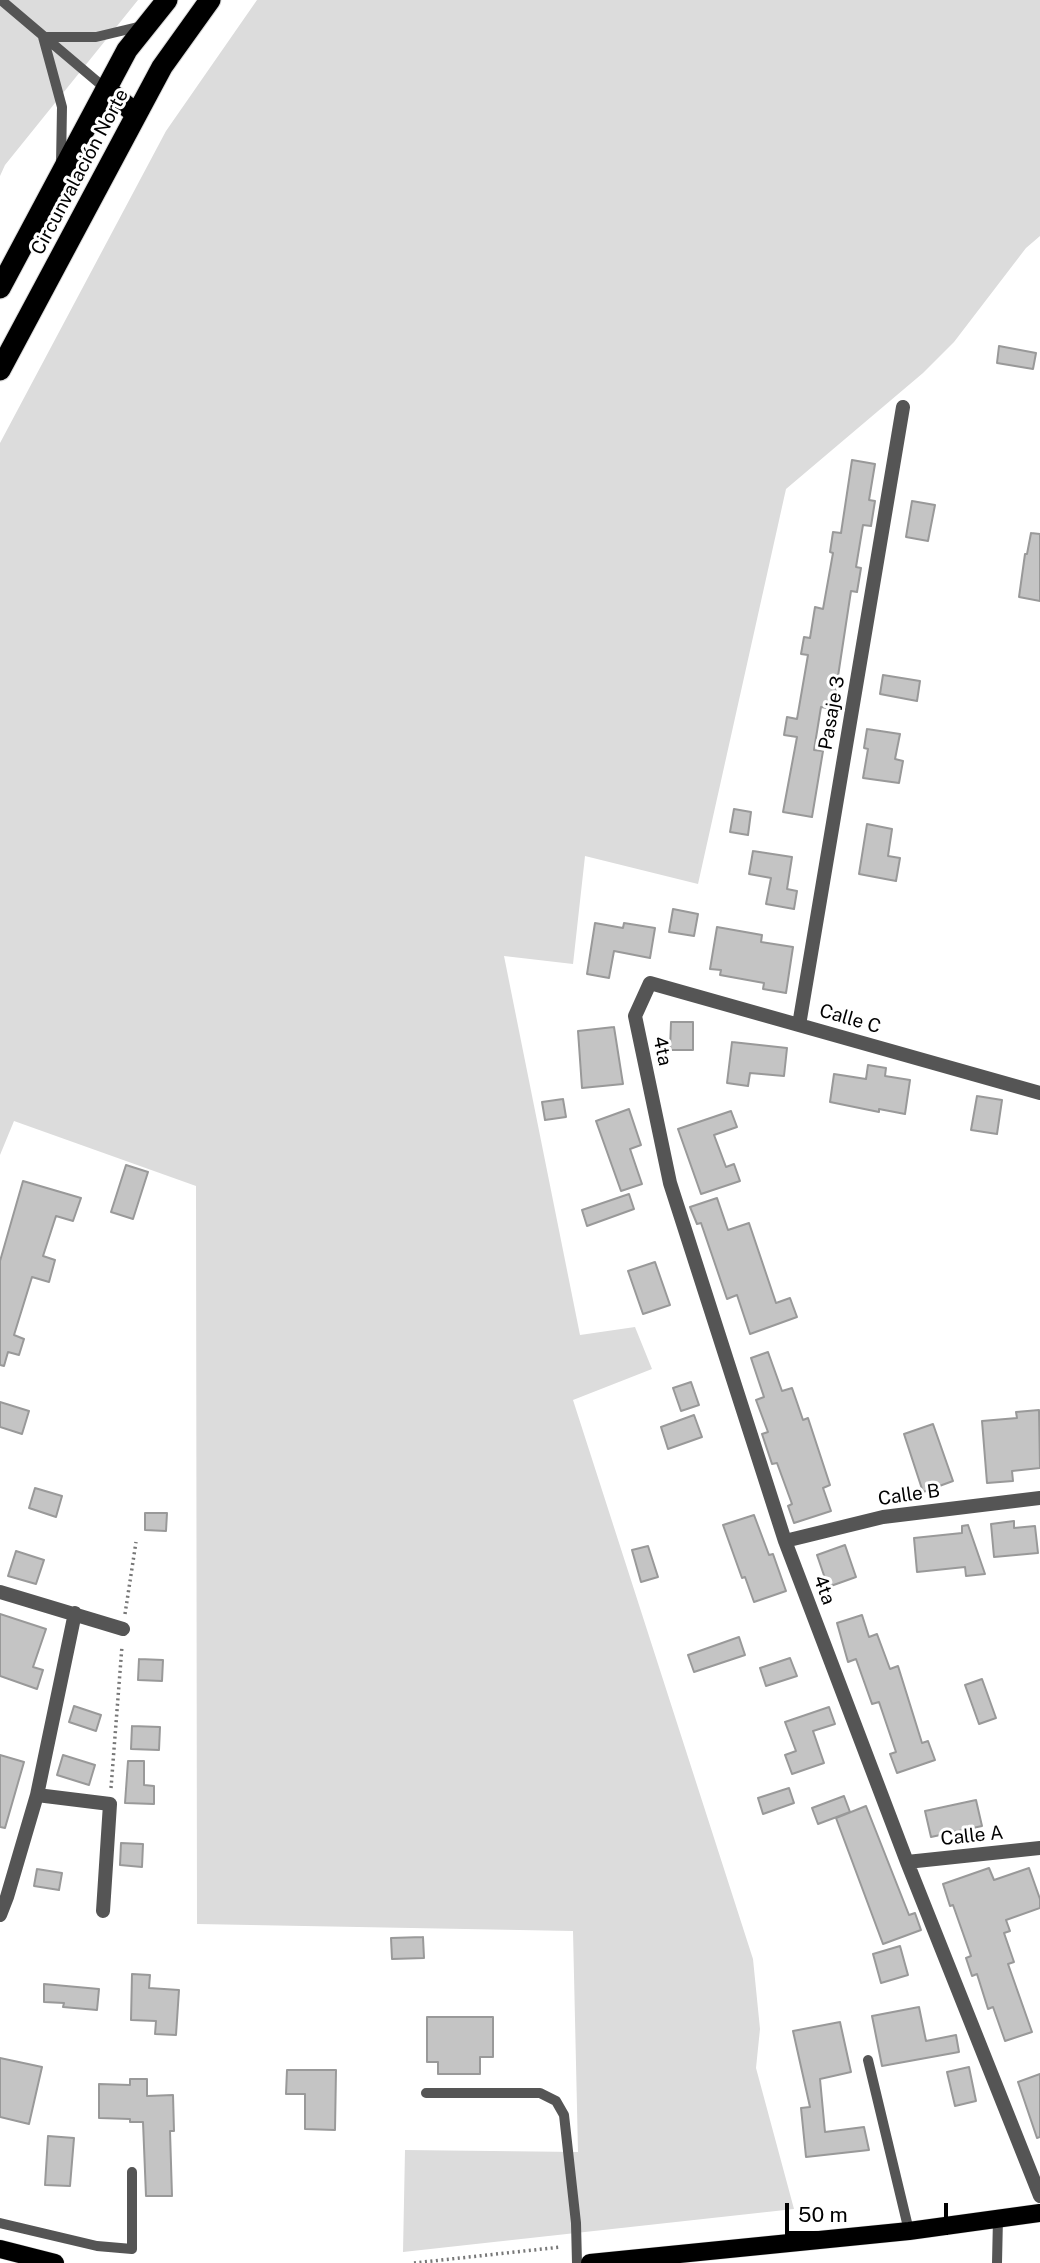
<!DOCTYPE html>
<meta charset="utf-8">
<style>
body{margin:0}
#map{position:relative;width:1040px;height:2263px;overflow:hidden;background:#fff;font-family:"Public Sans",sans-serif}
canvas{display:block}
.scale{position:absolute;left:785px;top:2203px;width:163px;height:32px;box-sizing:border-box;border:4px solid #000;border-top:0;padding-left:9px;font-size:21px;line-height:24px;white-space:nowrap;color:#000;-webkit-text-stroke:5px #fff;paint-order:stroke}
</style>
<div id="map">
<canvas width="1040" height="2263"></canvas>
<div class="scale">50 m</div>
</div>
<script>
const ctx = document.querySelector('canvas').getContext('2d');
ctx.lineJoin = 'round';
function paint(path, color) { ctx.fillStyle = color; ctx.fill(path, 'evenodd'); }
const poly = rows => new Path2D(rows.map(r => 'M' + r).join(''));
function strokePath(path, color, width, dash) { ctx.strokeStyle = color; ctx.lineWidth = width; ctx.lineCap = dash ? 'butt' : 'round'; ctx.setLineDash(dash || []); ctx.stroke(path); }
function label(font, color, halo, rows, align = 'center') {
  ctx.font = font + ' "Public Sans",sans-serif'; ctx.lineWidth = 6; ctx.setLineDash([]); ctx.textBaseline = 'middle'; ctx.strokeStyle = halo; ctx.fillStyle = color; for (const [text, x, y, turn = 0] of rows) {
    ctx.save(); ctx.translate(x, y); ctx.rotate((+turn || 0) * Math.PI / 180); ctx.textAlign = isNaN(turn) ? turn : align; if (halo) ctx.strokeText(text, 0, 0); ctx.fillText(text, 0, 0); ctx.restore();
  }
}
const green = poly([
 [0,0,138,0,5,165,0,176],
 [257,0,1040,0,1040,236,1026,248,954,342,923,373,786,489,698,884,585,856,573,964,504,956,580,1335,635,1327,652,1369,573,1400,753,1959,760,2029,756,2068,794,2209,403,2252,405,2150,578,2152,573,1931,197,1924,196,1186,14,1121,0,1155,0,443,166,131]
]);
const building = poly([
 [999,346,1036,353,1033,369,997,363,999,346],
 [852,460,875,464,869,500,875,501,871,526,863,525,856,567,861,568,857,592,851,591,833,709,821,707,814,750,823,751,812,817,783,812,797,737,784,735,787,717,797,719,808,655,801,654,804,637,810,638,815,607,823,609,833,553,830,552,833,532,841,533,852,460],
 [912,501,935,505,928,541,906,537,912,501],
 [1031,533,1040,534,1040,601,1019,597,1025,554,1027,554,1031,533],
 [883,675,920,681,917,701,880,694,883,675],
 [867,729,900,734,895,759,903,761,899,783,863,778,868,749,864,748,867,729],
 [734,809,751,812,748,835,730,832,734,809],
 [867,824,892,829,888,856,900,858,896,881,859,874,867,824],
 [753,851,792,857,787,889,797,891,794,909,766,904,771,878,749,874,753,851],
 [673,909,698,914,694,936,669,932,673,909],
 [595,923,623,928,624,923,655,928,650,958,614,951,609,978,587,974,595,923],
 [717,927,762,935,761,942,793,947,786,993,763,989,764,983,720,975,721,970,710,969,717,927],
 [671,1022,693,1022,693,1050,670,1050,671,1022],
 [614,1027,623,1084,582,1088,578,1031,614,1027],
 [732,1042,787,1048,784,1076,750,1073,748,1086,727,1083,732,1042],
 [868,1065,886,1068,885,1076,910,1080,905,1114,879,1109,879,1112,830,1102,834,1074,866,1079,868,1065],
 [977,1096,1002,1100,997,1134,971,1130,977,1096],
 [563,1099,566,1117,545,1120,542,1102,563,1099],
 [629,1109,641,1145,630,1149,642,1184,621,1191,596,1121,629,1109],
 [731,1111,737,1127,714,1135,726,1167,734,1164,740,1181,701,1194,678,1129,731,1111],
 [126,1165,148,1172,133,1219,111,1212,126,1165],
 [23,1181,81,1198,73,1221,56,1216,43,1256,55,1260,49,1282,32,1277,14,1335,24,1339,19,1355,8,1352,4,1366,0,1365,0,1261,23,1181],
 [629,1194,634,1209,587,1226,582,1210,629,1194],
 [717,1198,728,1230,749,1223,776,1303,790,1298,797,1317,750,1334,737,1295,727,1299,701,1223,697,1224,690,1207,717,1198],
 [655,1262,670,1305,643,1314,628,1271,655,1262],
 [768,1352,782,1391,792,1388,803,1420,808,1418,830,1485,823,1488,831,1511,794,1523,788,1506,792,1504,777,1463,772,1464,762,1434,768,1432,756,1400,764,1397,751,1358,768,1352],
 [691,1382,699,1405,681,1411,673,1388,691,1382],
 [0,1402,29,1411,22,1434,0,1427,0,1402],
 [1039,1410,1040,1468,1012,1471,1013,1481,987,1483,982,1421,1017,1418,1016,1412,1039,1410],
 [694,1415,702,1437,668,1449,661,1427,694,1415],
 [933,1424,953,1481,923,1492,904,1434,933,1424],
 [35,1488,62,1496,56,1517,29,1508,35,1488],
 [145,1513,167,1513,166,1531,145,1530,145,1513],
 [754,1515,769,1555,773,1554,786,1591,754,1602,745,1577,742,1578,723,1525,754,1515],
 [1014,1521,1014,1528,1035,1526,1038,1553,994,1557,991,1524,1014,1521],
 [968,1525,985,1574,966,1576,965,1567,917,1572,914,1538,962,1533,962,1526,968,1525],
 [845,1545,856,1577,828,1587,817,1555,845,1545],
 [648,1546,658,1577,641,1582,632,1550,648,1546],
 [16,1551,44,1560,36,1584,8,1576,16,1551],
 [0,1614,46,1629,33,1667,43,1670,37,1689,0,1676,0,1614],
 [862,1615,869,1637,877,1634,890,1669,898,1666,922,1743,928,1741,935,1760,897,1773,890,1754,896,1752,879,1702,872,1704,856,1659,848,1662,837,1623,862,1615],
 [739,1637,745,1655,694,1672,688,1655,739,1637],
 [790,1658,797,1676,766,1686,760,1668,790,1658],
 [139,1659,163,1660,162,1681,138,1680,139,1659],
 [982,1679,996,1718,979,1724,965,1685,982,1679],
 [74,1706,101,1715,96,1731,69,1722,74,1706],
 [829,1707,835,1724,813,1731,824,1763,792,1774,785,1755,796,1751,785,1722,829,1707],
 [132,1726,160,1727,159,1750,131,1749,132,1726],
 [0,1755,24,1762,5,1828,0,1827,0,1755],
 [63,1755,95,1765,89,1785,57,1775,63,1755],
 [128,1761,144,1761,144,1785,154,1786,154,1804,125,1803,128,1761],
 [789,1788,794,1803,763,1814,758,1798,789,1788],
 [844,1796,850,1812,818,1824,812,1808,844,1796],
 [976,1800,982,1826,931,1837,925,1811,976,1800],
 [866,1806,909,1915,915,1913,921,1930,883,1944,836,1818,866,1806],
 [121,1843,143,1844,142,1867,120,1865,121,1843],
 [989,1868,994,1880,1029,1868,1040,1899,1040,1908,1006,1920,1010,1931,1004,1933,1014,1962,1008,1964,1032,2032,1005,2041,993,2007,988,2009,977,1974,972,1976,966,1958,971,1956,953,1905,950,1906,943,1884,989,1868],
 [37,1869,62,1873,59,1890,34,1886,37,1869],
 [423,1937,424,1958,392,1959,391,1938,423,1937],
 [900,1946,908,1975,881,1983,873,1954,900,1946],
 [132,1974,150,1975,149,1988,179,1990,176,2035,155,2034,156,2021,131,2020,132,1974],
 [44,1984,99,1989,97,2010,63,2007,64,2003,44,2002,44,1984],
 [919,2007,926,2041,956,2035,959,2052,882,2066,872,2016,919,2007],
 [427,2017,493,2017,493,2057,480,2057,480,2074,438,2074,438,2062,427,2062,427,2017],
 [840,2022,851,2072,820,2079,825,2132,864,2127,869,2150,806,2157,801,2108,810,2107,793,2031,840,2022],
 [0,2058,42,2067,29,2124,0,2117,0,2058],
 [969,2067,976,2101,955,2106,947,2072,969,2067],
 [287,2070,336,2070,335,2130,305,2129,305,2094,286,2094,287,2070],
 [1040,2074,1040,2137,1037,2138,1018,2082,1040,2074],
 [130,2079,147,2079,147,2096,173,2095,174,2131,170,2131,172,2196,146,2196,143,2122,130,2122,130,2119,99,2118,99,2084,130,2085,130,2079],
 [48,2136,74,2138,70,2186,45,2185,48,2136]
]);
const path = poly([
 [125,1614,136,1542],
 [111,1788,122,1646],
 [414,2263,561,2247]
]);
const lane = poly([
 [1,0,106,89],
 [61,164,62,107,43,37,96,37,142,26],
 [868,2060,909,2231],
 [426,2093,540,2093,556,2101,564,2115,576,2223,577,2263],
 [0,2223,97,2246,132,2249,132,2172],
 [997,2263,998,2218]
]);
const street = poly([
 [799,1025,903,407],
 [1040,1093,650,983,635,1016,670,1183,785,1541,907,1862,1040,2196],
 [785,1541,883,1517,1040,1498],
 [0,1592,123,1629],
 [37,1795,110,1804,103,1911],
 [907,1862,1040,1848],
 [0,1915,7,1897,37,1795,75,1613]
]);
const primary = poly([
 [0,2249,55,2263],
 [590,2263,909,2231,1040,2213]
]);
const highway = poly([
 [106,89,136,114],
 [0,288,127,50,167,0],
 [0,370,162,67,210,0]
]);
const streetNames = [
 ["Circunvalación Norte",80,172,-62],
 ["Pasaje 3",832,713,-80],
 ["Calle C",850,1019,16],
 ["4ta",662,1051,78],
 ["Calle B",909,1495,-8],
 ["4ta",824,1590,69],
 ["Calle A",972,1836,-6]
];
paint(green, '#dcdcdc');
paint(building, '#c4c4c4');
strokePath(building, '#999', 2);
strokePath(primary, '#dbdbdb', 19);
strokePath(highway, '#dbdbdb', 23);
strokePath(path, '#777', 3.5, [2, 3.5]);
strokePath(lane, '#555', 10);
strokePath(street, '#555', 14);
strokePath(primary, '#000', 18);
strokePath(highway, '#000', 21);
label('19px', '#000', '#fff', streetNames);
</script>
